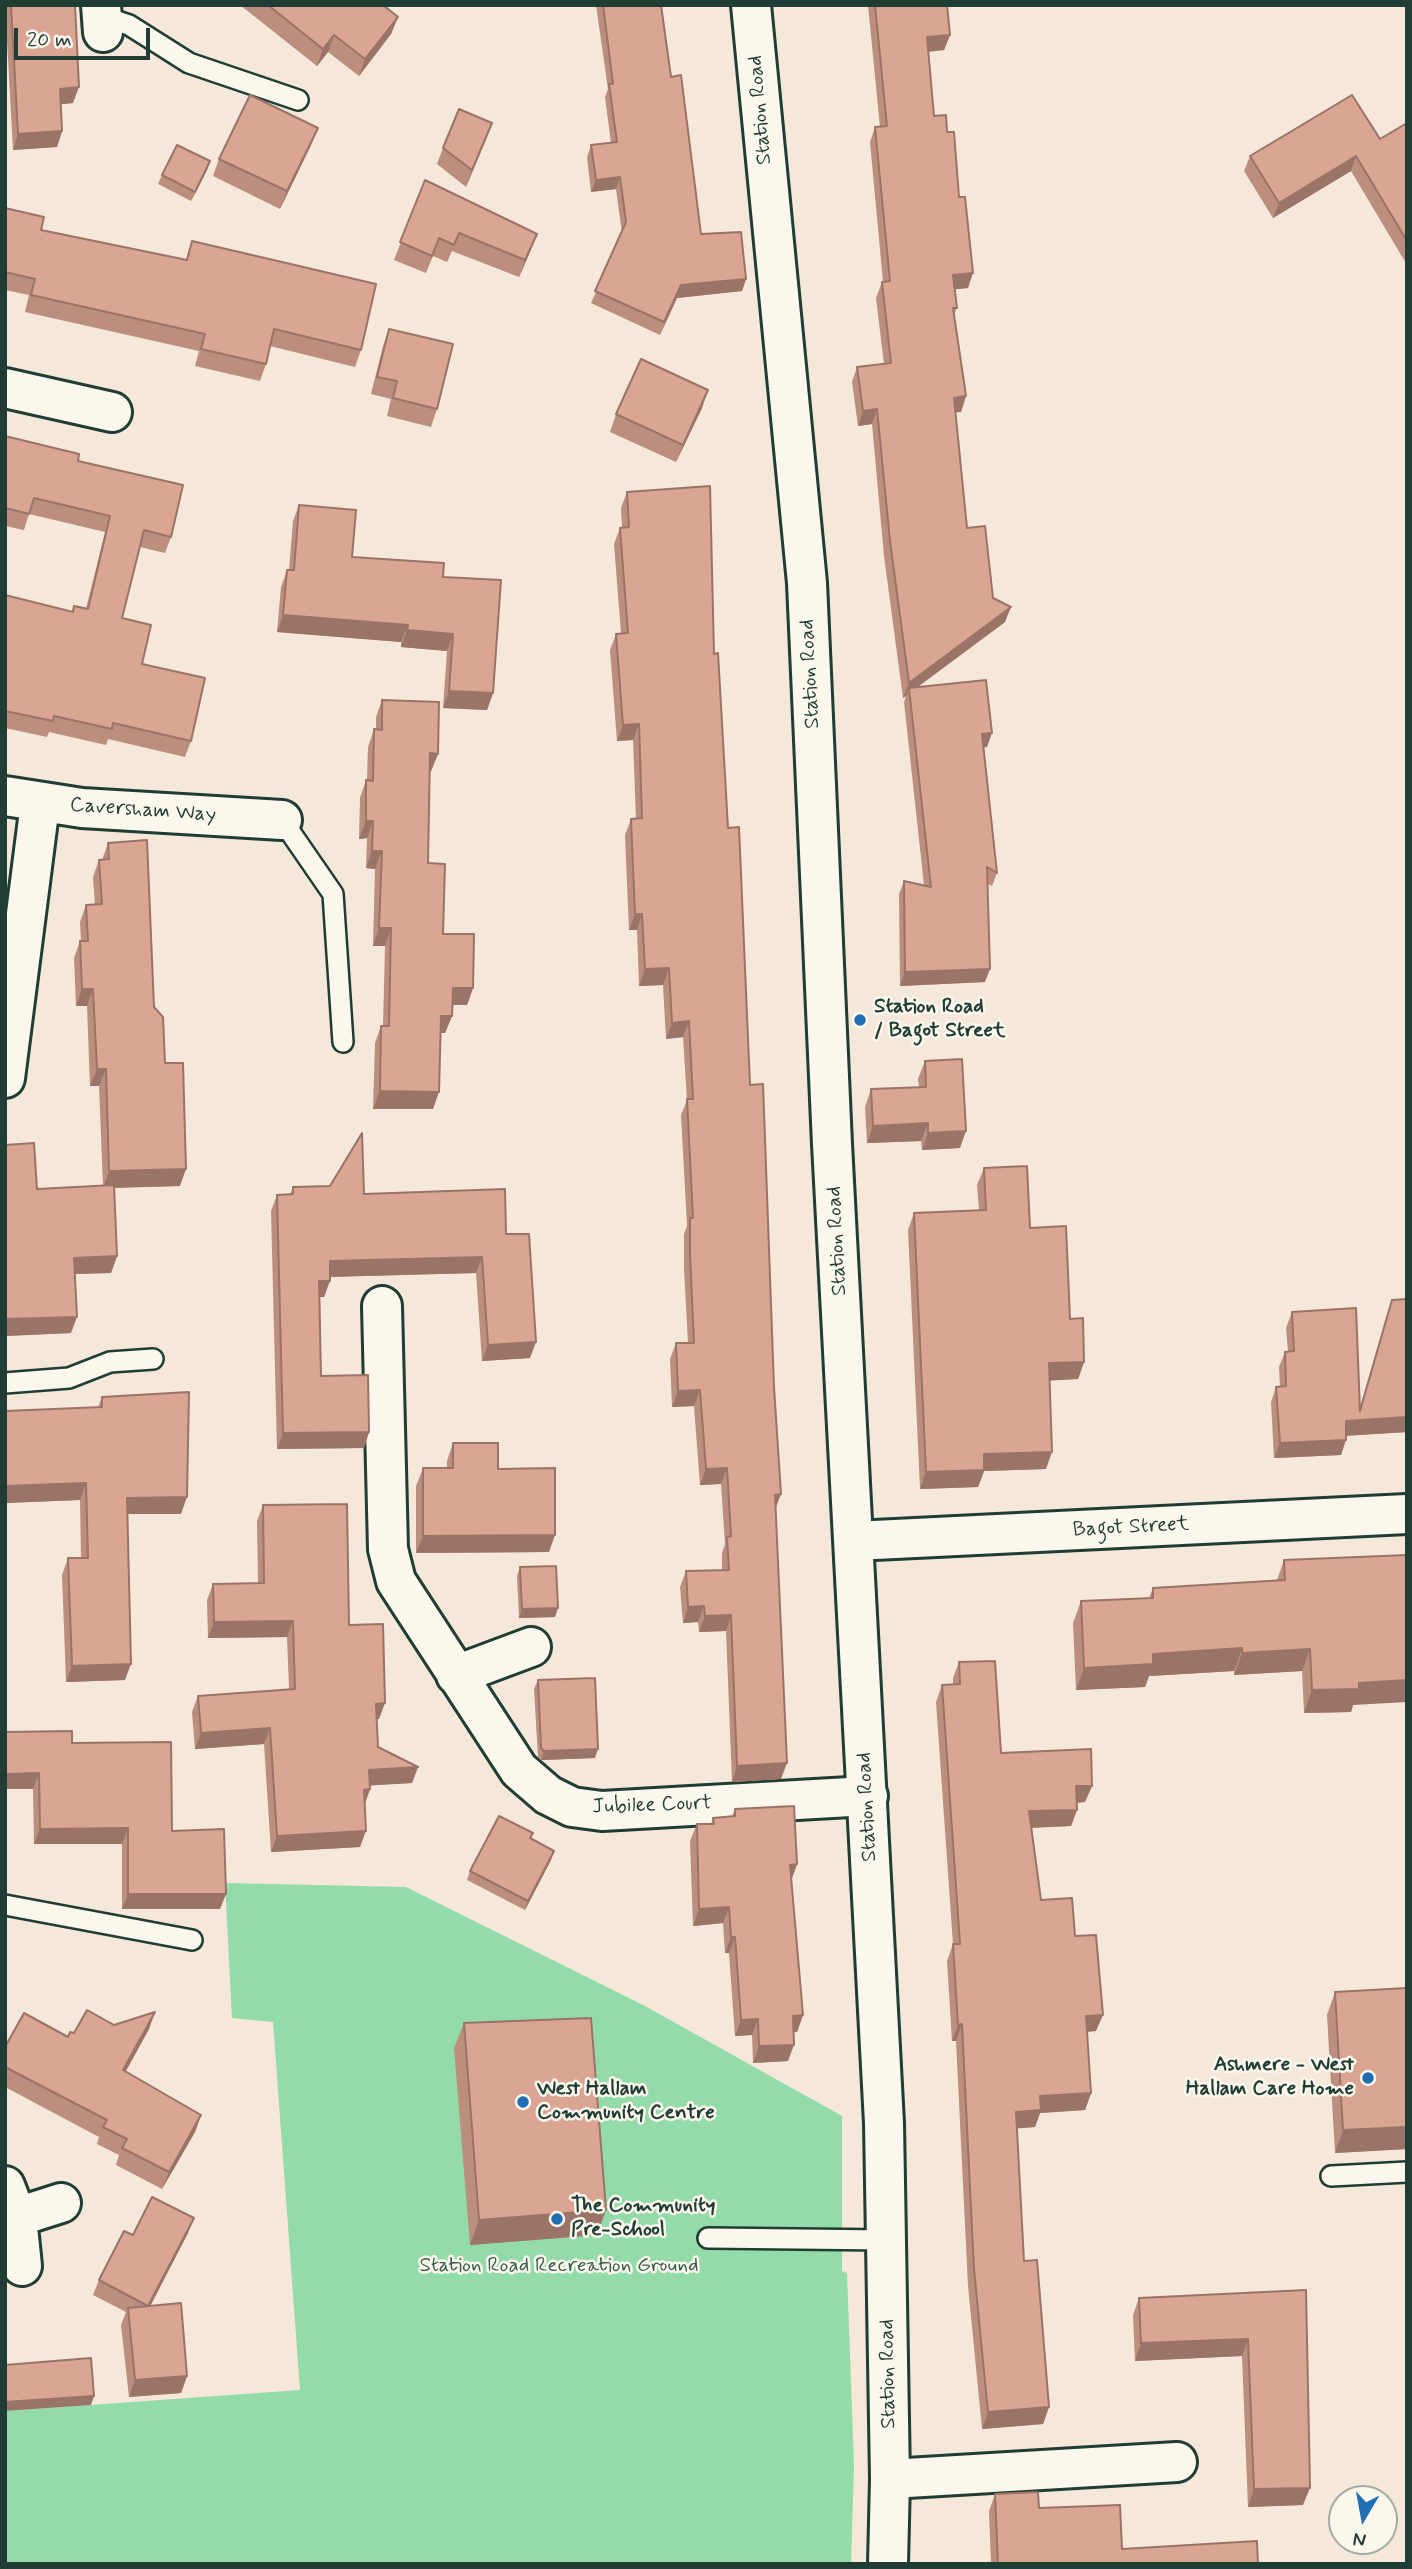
<!DOCTYPE html>
<style>
body{margin:0}
#map{position:relative;width:1412px;height:2569px;overflow:hidden;background:#f5e7da;font-family:Mynerve,sans-serif}
canvas{display:block}
.frame{position:absolute;inset:0;border:7px solid #1f3d34;pointer-events:none}
.north{position:absolute;left:1328px;top:2485px;width:70px;height:70px;box-sizing:border-box;background:#fbf7ec;border:2px solid #a3ada2;border-radius:50%;rotate:190deg;font-size:19px;font-weight:700;line-height:28px;text-align:center;color:#1f3d34}
.north::after{content:'';display:block;margin:auto;width:24px;height:32px;background:#1f6fb2;clip-path:polygon(50% 0,100% 100%,50% 72%,0 100%)}
.scale{position:absolute;left:14px;top:28px;width:136px;height:32px;box-sizing:border-box;border:4px solid #1f3d34;border-top:0;padding-left:9px;font-size:21px;line-height:24px;white-space:nowrap;color:#1f3d34;-webkit-text-stroke:5px #fbf7ec;paint-order:stroke}
</style>
<div id="map">
<canvas width="1412" height="2569"></canvas>
<div class="frame"></div>
<div class="north">N</div>
<div class="scale">20 m</div>
</div>
<script>
const ctx = document.querySelector('canvas').getContext('2d');
ctx.lineJoin = 'round';
function paint(path, color) { ctx.fillStyle = color; ctx.fill(path, 'evenodd'); }
const poly = rows => new Path2D(rows.map(r => 'M' + r).join(''));
function strokePath(path, color, width, dash) { ctx.strokeStyle = color; ctx.lineWidth = width; ctx.lineCap = dash ? 'butt' : 'round'; ctx.setLineDash(dash || []); ctx.stroke(path); }
function label(font, color, halo, rows, align = 'center') {
  ctx.font = font + ' Mynerve,sans-serif'; ctx.lineWidth = 5; ctx.setLineDash([]); ctx.textBaseline = 'middle'; ctx.strokeStyle = halo; ctx.fillStyle = color; for (const [text, x, y, turn = 0] of rows) {
    ctx.save(); ctx.translate(x, y); ctx.rotate((+turn || 0) * Math.PI / 180); ctx.textAlign = isNaN(turn) ? turn : align; if (halo) ctx.strokeText(text, 0, 0); ctx.fillText(text, 0, 0); ctx.restore();
  }
}
const green = poly([
 [225,1883,406,1887,645,2006,842,2116,842,2271,847,2273,854,2466,851,2564,5,2564,5,2411,300,2390,273,2022,232,2018]
]);
const service = poly([
 [102,16,129,25,189,63,298,100],
 [282,820,333,894,343,1042],
 [5,1383,69,1378,110,1362,153,1359],
 [5,1905,192,1940],
 [1331,2176,1407,2172],
 [708,2238,888,2240]
]);
const minor = poly([
 [101,5,103,32],
 [5,388,112,412],
 [5,796,82,808,282,820],
 [5,1078,40,804],
 [382,1306,388,1549,396,1581,519,1770,548,1795,572,1807,602,1811,868,1796],
 [854,1541,1407,1514],
 [456,1675,531,1647],
 [5,2186,17,2217,22,2266],
 [17,2217,61,2203],
 [890,2479,1177,2462]
]);
const tertiary = poly([
 [751,5,807,583,832,1144,884,2123,890,2479,888,2564]
]);
const wall = poly([
 [5,5,75,5,73,103,61,104,62,131,57,147,13,150],
 [240,5,383,5,398,17,391,34,359,76,328,52,317,66],
 [596,5,661,5,671,77,701,234,746,279,742,291,677,298,660,335,591,303,622,233,616,189,591,192,587,157,591,145,611,143,605,97,608,89],
 [868,5,947,5,950,35,944,50,928,52,934,116,947,132,968,288,955,289,957,308,954,315,966,396,961,412,955,412,967,528,993,598,1005,622,918,687,987,747,984,747,997,873,992,886,988,884,985,982,900,986,899,894,904,881,924,885,904,702,906,696,903,698,884,556,872,424,858,426,852,382,857,367,884,364,876,298,882,282,883,282,870,142,875,127,880,127],
 [1407,123,1407,265,1351,171,1273,218,1244,171,1250,156,1380,139],
 [486,139,466,187,437,164,443,148],
 [311,145,280,209,213,176,219,159],
 [210,161,207,170,191,201,158,184,162,175],
 [425,180,530,252,519,277,452,251,447,262,433,256,426,273,394,260],
 [5,208,41,230,186,260,192,241,361,350,355,367,270,346,266,364,260,381,195,366,199,351,25,312,29,295,5,290],
 [389,329,437,409,431,427,387,416,391,399,371,394,383,346],
 [702,408,676,462,610,432,616,414],
 [5,436,78,461,171,537,165,553,140,547,122,618,142,664,191,741,185,757,108,739,106,745,49,732,47,737,5,728,5,595,72,612,74,606,86,609,105,532,29,514,24,530,5,526],
 [627,492,714,654,750,1085,775,1510,781,1779,732,1782,726,1631,699,1632,698,1622,683,1623,680,1587,686,1571,722,1570,722,1553,725,1544,721,1484,700,1485,694,1406,672,1407,670,1359,676,1343,688,1343,684,1269,684,1234,687,1226,681,1115,687,1100,683,1037,666,1039,663,985,639,986,637,930,629,930,625,835,631,819,636,819,633,740,617,741,610,650,616,634,621,633,614,544,620,528,622,528,621,508],
 [299,505,352,557,443,577,493,693,487,710,443,708,447,651,401,647,401,642,277,632,281,587,287,570,289,570,293,521],
 [382,700,438,754,431,771,430,771,428,863,443,934,473,988,467,1005,452,1005,452,1016,445,1033,440,1033,433,1109,373,1109,375,1043,381,1026,383,1026,385,946,373,946,375,869,366,868,367,838,359,839,360,798,366,780,367,780,368,747,374,729,376,729,376,717],
 [108,843,154,1007,165,1063,180,1186,114,1188,117,1256,111,1273,75,1274,71,1333,5,1336,5,1145,37,1189,103,1186,99,1086,90,1086,87,1006,76,1006,74,958,80,941,81,941,80,922,86,905,95,905,93,877,99,860,102,860],
 [925,1061,960,1148,922,1150,921,1141,867,1143,865,1107,871,1089,919,1087,918,1079],
 [984,1168,1030,1228,1070,1319,1084,1362,1078,1379,1049,1380,1046,1469,984,1471,978,1487,920,1489,908,1230,914,1213,979,1210,977,1185],
 [293,1187,364,1194,506,1234,530,1358,482,1361,476,1273,330,1277,324,1297,320,1297,321,1376,369,1432,364,1448,277,1449,271,1211,277,1195,290,1195],
 [1392,1300,1407,1432,1346,1436,1341,1455,1274,1458,1271,1402,1276,1387,1280,1386,1279,1367,1285,1352,1288,1351,1286,1328,1292,1312,1360,1407,1387,1315],
 [102,1397,181,1514,128,1514,125,1680,66,1682,62,1575,68,1558,81,1558,80,1500,5,1503,5,1411,98,1407],
 [453,1443,498,1469,549,1552,416,1553,416,1486,423,1468,447,1468,447,1461],
 [263,1505,349,1625,379,1719,376,1719,378,1747,418,1767,412,1783,370,1785,370,1789,365,1804,360,1847,271,1852,264,1744,195,1749,192,1712,198,1696,289,1690,287,1637,208,1638,207,1600,213,1584,258,1583,257,1521],
 [1284,1560,1353,1705,1351,1712,1304,1713,1302,1671,1234,1675,1234,1671,1149,1676,1145,1687,1076,1690,1073,1623,1081,1601,1149,1598,1153,1588,1277,1580],
 [520,1567,555,1617,519,1618,517,1576],
 [959,1662,1001,1753,1092,1786,1085,1802,1077,1803,1077,1810,1071,1826,1031,1828,1041,1900,1075,1936,1096,2031,1087,2032,1091,2093,1085,2110,1040,2113,1035,2127,1017,2128,1024,2261,1049,2407,1043,2424,982,2429,968,2286,956,2041,952,2041,947,1961,953,1944,936,1702,942,1685,953,1685,953,1678],
 [538,1680,595,1758,541,1760,538,1757,534,1689],
 [72,1743,172,1831,220,1909,122,1909,122,1844,34,1844,33,1789,5,1789],
 [735,1809,797,1864,791,1881,803,2015,797,2032,793,2032,788,2061,753,2063,752,2035,735,2036,729,1953,725,1953,723,1923,693,1926,690,1841,697,1824,711,1824,713,1818,732,1816],
 [531,1839,551,1860,525,1910,467,1880,470,1871],
 [1407,1988,1407,2149,1335,2153,1327,2015,1335,1992],
 [464,2023,597,2235,470,2245,454,2048],
 [114,2025,149,2029,126,2071,201,2115,195,2132,162,2189,116,2165,119,2155,97,2144,99,2137,5,2087,5,2047,68,2037,74,2033],
 [188,2233,150,2306,187,2376,181,2393,129,2397,121,2325,126,2312,93,2295,99,2280,133,2235],
 [1306,2290,1303,2505,1248,2507,1242,2356,1135,2361,1133,2315,1139,2298],
 [995,2494,1039,2508,1122,2549,1258,2564,991,2564,989,2511]
]);
const shadedWall = poly([
 [398,17,391,34,359,76,365,59],
 [334,35,328,52,317,66,323,49],
 [950,35,944,50,922,52,927,37],
 [79,87,73,103,54,105,60,89],
 [492,123,486,139,466,187,472,170],
 [318,128,311,145,280,209,287,191],
 [62,131,57,147,13,150,18,134],
 [1356,156,1351,171,1273,218,1279,203],
 [210,161,207,170,191,201,195,192],
 [620,177,616,189,591,192,596,180],
 [537,234,530,252,519,277,525,260],
 [973,273,968,288,948,290,953,275],
 [746,279,742,291,677,298,660,335,681,285],
 [708,390,702,408,676,462,683,445],
 [966,396,961,412,948,413,954,398],
 [877,409,872,424,858,426,863,411],
 [1011,607,1005,622,909,693,909,688,906,696,903,698,909,683],
 [283,615,408,625,401,642,277,632],
 [407,630,453,634,447,651,401,647],
 [449,691,493,693,487,710,443,708],
 [639,724,633,740,617,741,623,725],
 [992,733,987,747,977,748,982,734],
 [430,753,438,754,431,771,424,771],
 [366,821,373,821,367,838,359,839],
 [372,851,382,851,375,869,366,868],
 [635,914,642,914,637,930,629,930],
 [379,928,391,928,385,946,373,946],
 [669,968,663,985,639,986,645,969],
 [990,969,985,982,900,986,905,972],
 [453,988,473,988,467,1005,446,1005],
 [82,989,93,989,87,1006,76,1006],
 [441,1016,452,1016,445,1033,434,1033],
 [689,1021,683,1037,666,1039,672,1023],
 [97,1069,106,1069,99,1086,90,1086],
 [380,1091,439,1092,433,1109,373,1109],
 [928,1123,921,1141,867,1143,873,1126],
 [966,1131,960,1148,922,1150,928,1133],
 [186,1169,180,1186,103,1188,109,1171],
 [117,1256,111,1273,68,1274,74,1258],
 [482,1257,476,1273,324,1277,330,1261],
 [319,1281,330,1281,324,1297,314,1297],
 [77,1317,71,1333,5,1336,5,1319],
 [536,1342,530,1358,482,1361,488,1345],
 [1084,1362,1078,1379,1043,1381,1049,1363],
 [700,1390,694,1406,672,1407,678,1391],
 [1407,1417,1407,1432,1340,1436,1346,1421],
 [369,1432,364,1448,277,1449,283,1433],
 [1346,1440,1341,1455,1274,1458,1280,1443],
 [1052,1452,1046,1469,984,1471,978,1487,920,1489,926,1472,984,1454],
 [727,1468,721,1484,700,1485,706,1469],
 [86,1483,80,1500,5,1503,5,1486],
 [781,1494,775,1510,775,1495],
 [187,1497,181,1514,121,1514,127,1498],
 [555,1535,549,1552,416,1553,423,1536],
 [704,1606,698,1622,683,1623,688,1607],
 [558,1608,555,1617,519,1618,522,1609],
 [731,1615,726,1631,699,1632,705,1616],
 [293,1621,287,1637,208,1638,214,1622],
 [1242,1648,1234,1671,1149,1676,1145,1687,1076,1690,1084,1668,1153,1654],
 [1310,1649,1302,1671,1234,1675,1242,1653],
 [131,1664,125,1680,66,1682,72,1666],
 [1407,1680,1407,1702,1353,1705,1351,1712,1304,1713,1312,1690,1359,1683],
 [385,1703,379,1719,370,1720,376,1704],
 [270,1728,264,1744,195,1749,201,1733],
 [598,1749,595,1758,541,1760,544,1751],
 [787,1763,781,1779,732,1782,737,1766],
 [418,1767,412,1783,363,1786,369,1770],
 [39,1773,33,1789,5,1789,5,1774],
 [1076,1786,1092,1786,1085,1802,1070,1803],
 [370,1789,364,1805,364,1790],
 [1077,1810,1071,1826,1023,1828,1029,1811],
 [128,1828,122,1844,34,1844,40,1829],
 [366,1831,360,1847,271,1852,277,1836],
 [554,1851,551,1860,525,1910,528,1901],
 [797,1864,791,1881,790,1865],
 [128,1894,226,1894,220,1909,122,1909],
 [729,1907,723,1923,693,1926,699,1909],
 [731,1937,735,1937,729,1953,725,1953],
 [155,2012,149,2029,117,2087,123,2070],
 [803,2015,797,2032,787,2033,793,2016],
 [1103,2015,1096,2031,1080,2032,1086,2016],
 [758,2019,752,2035,735,2036,741,2020],
 [962,2024,956,2041,952,2041,958,2025],
 [794,2045,788,2061,753,2063,759,2046],
 [1091,2093,1085,2110,1040,2113,1035,2127,1010,2129,1016,2112,1040,2096],
 [201,2115,195,2132,162,2189,169,2172],
 [1407,2127,1407,2149,1335,2153,1343,2130],
 [606,2210,597,2235,470,2245,479,2220],
 [194,2218,188,2233,143,2320,148,2306],
 [1248,2339,1242,2356,1135,2361,1141,2343],
 [187,2376,181,2393,129,2397,135,2380],
 [94,2396,91,2405,5,2411,5,2402],
 [1049,2407,1043,2424,982,2429,988,2412],
 [1310,2488,1303,2505,1248,2507,1254,2489]
]);
const building = poly([
 [11,5,75,5,79,87,60,89,62,131,18,134,11,5],
 [268,5,383,5,398,17,365,59,334,35,323,49,268,5],
 [603,5,661,5,671,77,681,75,701,234,741,232,746,279,681,285,664,322,595,291,626,222,620,177,596,180,591,145,617,142,609,84,613,84,603,5],
 [875,5,947,5,950,35,927,37,934,116,946,115,947,132,954,132,959,197,965,197,973,273,953,275,957,308,953,308,966,396,954,398,967,528,985,526,993,598,1011,607,909,683,890,541,877,409,863,411,857,367,891,363,882,282,890,281,875,127,887,126,875,5],
 [250,95,318,128,287,191,219,159,250,95],
 [1352,95,1380,139,1407,123,1407,241,1356,156,1279,203,1250,156,1352,95],
 [459,109,492,123,472,170,443,148,459,109],
 [177,145,210,161,195,192,162,175,177,145],
 [425,180,537,234,525,260,459,233,454,245,439,238,432,256,400,242,425,180],
 [5,208,44,217,41,230,187,260,192,241,376,284,361,350,274,329,266,364,201,349,205,334,31,295,35,279,5,272,5,208],
 [389,329,453,344,437,409,393,398,397,381,377,377,389,329],
 [641,359,708,390,683,445,616,414,641,359],
 [5,436,79,454,78,461,183,485,171,537,144,530,122,618,151,625,142,664,205,678,191,741,113,723,112,729,54,716,53,721,5,711,5,595,73,612,74,606,88,609,110,516,34,498,29,514,5,508,5,436],
 [710,486,714,654,718,653,728,828,739,827,750,1085,763,1084,774,1387,781,1494,775,1495,787,1763,737,1766,731,1615,705,1616,704,1606,688,1607,686,1571,729,1570,727,1537,731,1536,727,1468,706,1469,700,1390,678,1391,676,1343,694,1343,690,1253,690,1218,693,1218,687,1099,693,1099,689,1021,672,1023,669,968,645,969,642,914,635,914,631,819,642,818,639,724,623,725,616,634,628,633,620,528,629,527,627,492,710,486],
 [299,505,356,510,352,557,444,563,443,577,501,580,493,693,449,691,453,634,407,630,408,625,283,615,287,570,294,570,299,505],
 [986,680,992,733,982,734,997,873,987,867,990,969,905,972,904,881,931,887,909,688,986,680],
 [382,700,439,702,438,754,430,753,428,863,445,864,443,934,474,934,473,988,453,988,452,1016,441,1016,439,1092,380,1091,381,1026,389,1026,391,928,379,928,382,851,372,851,373,821,366,821,366,780,373,781,374,729,382,730,382,700],
 [147,840,154,1007,163,1017,165,1063,183,1063,186,1169,109,1171,106,1069,97,1069,93,989,82,989,80,941,88,941,86,905,102,904,99,860,109,859,108,843,147,840],
 [962,1059,966,1131,928,1133,928,1123,873,1126,871,1089,926,1087,925,1061,962,1059],
 [362,1133,364,1194,505,1189,506,1234,529,1234,536,1342,488,1345,482,1257,330,1261,330,1281,319,1281,321,1376,368,1375,369,1432,283,1433,277,1195,293,1194,293,1187,330,1186,362,1133],
 [34,1143,37,1189,114,1185,117,1256,74,1258,77,1317,5,1319,5,1145,34,1143],
 [1027,1166,1030,1228,1066,1226,1070,1319,1083,1318,1084,1362,1049,1363,1052,1452,984,1454,984,1470,926,1472,914,1213,986,1210,984,1168,1027,1166],
 [1407,1299,1407,1417,1346,1421,1346,1440,1280,1443,1276,1387,1286,1386,1285,1352,1294,1351,1292,1312,1356,1308,1360,1411,1392,1300,1407,1299],
 [189,1392,187,1497,127,1498,131,1664,72,1666,68,1558,88,1558,86,1483,5,1486,5,1411,102,1407,102,1397,189,1392],
 [453,1443,498,1443,498,1469,555,1468,555,1535,423,1536,423,1468,453,1468,453,1443],
 [347,1504,349,1625,383,1624,385,1703,376,1704,378,1747,418,1767,369,1770,370,1789,364,1790,366,1831,277,1836,270,1728,201,1733,198,1696,295,1689,293,1621,214,1622,213,1584,264,1583,263,1505,347,1504],
 [1407,1555,1407,1680,1359,1683,1359,1689,1312,1690,1310,1649,1242,1653,1242,1648,1153,1654,1153,1664,1084,1668,1081,1601,1153,1598,1153,1588,1285,1580,1284,1560,1407,1555],
 [556,1566,558,1608,522,1609,520,1567,556,1566],
 [995,1661,1001,1753,1091,1749,1092,1786,1076,1786,1077,1810,1029,1811,1041,1900,1072,1898,1075,1936,1096,1935,1103,2015,1086,2016,1091,2093,1040,2096,1041,2110,1016,2112,1024,2261,1037,2260,1049,2407,988,2412,974,2269,962,2024,958,2025,953,1944,960,1944,942,1685,960,1684,959,1662,995,1661],
 [595,1678,598,1749,544,1751,541,1748,538,1680,595,1678],
 [72,1731,72,1743,171,1742,172,1831,224,1829,226,1894,128,1894,128,1828,40,1829,39,1773,5,1774,5,1732,72,1731],
 [794,1806,797,1864,790,1865,803,2015,793,2016,794,2045,759,2046,758,2019,741,2020,735,1937,731,1937,729,1907,699,1909,697,1824,714,1824,713,1818,735,1816,735,1809,794,1806],
 [499,1816,533,1833,530,1838,554,1851,528,1901,470,1871,499,1816],
 [1407,1988,1407,2127,1343,2130,1335,1992,1407,1988],
 [87,2010,114,2025,155,2012,123,2070,201,2115,169,2172,122,2148,127,2139,103,2127,107,2120,5,2067,5,2047,24,2013,68,2037,70,2032,74,2033,87,2010],
 [591,2018,606,2210,479,2220,464,2023,591,2018],
 [152,2197,194,2218,148,2306,99,2280,124,2231,133,2235,152,2197],
 [1306,2290,1310,2488,1254,2489,1248,2339,1141,2343,1139,2298,1306,2290],
 [181,2303,187,2376,135,2380,128,2308,181,2303],
 [91,2358,94,2396,5,2402,5,2365,91,2358],
 [1038,2492,1039,2508,1120,2505,1122,2549,1257,2541,1258,2564,998,2564,995,2494,1038,2492]
]);
const markers = [
 [860,1020,7,"#1f6fb2"],
 [1368,2078,7,"#1f6fb2"],
 [523,2102,7,"#1f6fb2"],
 [557,2219,7,"#1f6fb2"]
];
const streetNames = [
 ["Station Road",761,110,-95],
 ["Station Road",811,674,-93],
 ["Caversham Way",143,811,4],
 ["Station Road",838,1241,-93],
 ["Bagot Street",1131,1528,-3],
 ["Jubilee Court",652,1806,-2],
 ["Station Road",868,1807,-93],
 ["Station Road",889,2374,-91]
];
const poiNames = [
 ["Station Road",874,1008],
 ["/ Bagot Street",874,1032],
 ["Ashmere - West",1354,2066,"right"],
 ["Hallam Care Home",1354,2090,"right"],
 ["West Hallam",537,2090],
 ["Community Centre",537,2114],
 ["The Community",571,2207],
 ["Pre-School",571,2231]
];
const parkNames = [
 ["Station Road Recreation Ground",559,2267]
];
paint(green, '#94dbaa');
strokePath(service, '#1f3d34', 24);
strokePath(minor, '#1f3d34', 44);
strokePath(tertiary, '#1f3d34', 44);
strokePath(service, '#fbf7ec', 19);
strokePath(minor, '#fbf7ec', 38);
strokePath(tertiary, '#fbf7ec', 38);
paint(wall, '#bc8e7e');
paint(shadedWall, '#997467');
paint(building, '#dba593');
strokePath(building, '#997467', 2);
for (const [x, y, r, color] of markers) { const dot = new Path2D(); dot.arc(x, y, r, 0, 2 * Math.PI); ctx.fillStyle = color; ctx.fill(dot); strokePath(dot, '#fbf7ec', 2.5); }
label('21px', '#1f3d34', '#fbf7ec', streetNames);
label('bold 21px', '#1f3d34', '#fbf7ec', poiNames, 'left');
label('21px', '#365d4c', '#fbf7ec', parkNames);
</script>
